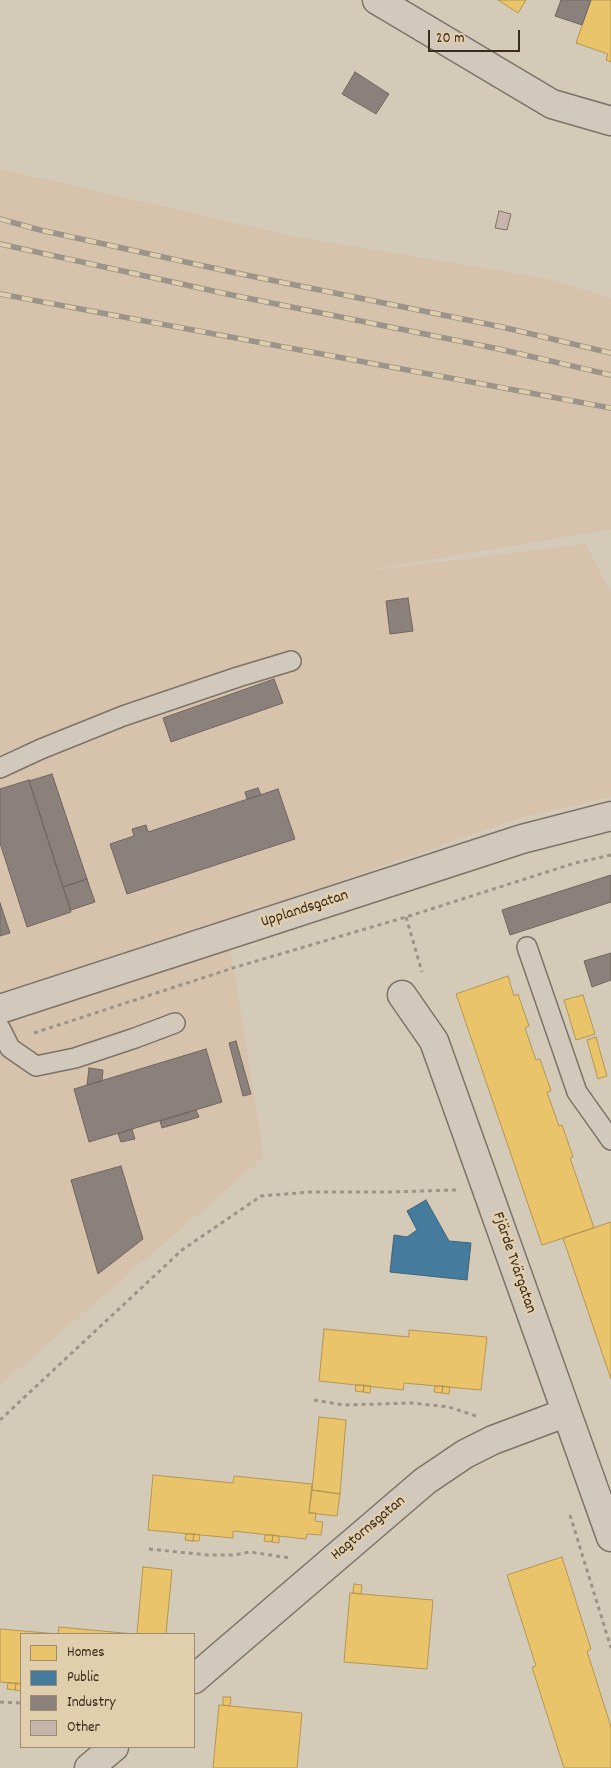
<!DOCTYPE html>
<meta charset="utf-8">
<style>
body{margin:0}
#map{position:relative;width:611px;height:1768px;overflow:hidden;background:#d4cab8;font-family:Dekko,sans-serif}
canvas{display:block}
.legend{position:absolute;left:20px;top:1633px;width:175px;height:115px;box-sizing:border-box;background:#e0ceac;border:1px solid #9e8c73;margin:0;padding:6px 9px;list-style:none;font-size:15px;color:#3b2a1e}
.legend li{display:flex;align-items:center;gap:10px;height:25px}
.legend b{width:25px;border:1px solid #9e8c73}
.scale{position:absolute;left:428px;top:30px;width:92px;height:22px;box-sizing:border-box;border:2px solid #3b2a1e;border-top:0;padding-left:6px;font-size:15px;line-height:18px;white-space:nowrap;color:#3b2a1e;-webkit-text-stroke:4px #e0ceac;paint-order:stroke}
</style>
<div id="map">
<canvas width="611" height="1768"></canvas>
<ul class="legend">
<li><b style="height:14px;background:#e9c46a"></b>Homes</li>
<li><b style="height:14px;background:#457b9d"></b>Public</li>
<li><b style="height:14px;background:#8a817c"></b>Industry</li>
<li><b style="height:14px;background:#c5b5ac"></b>Other</li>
</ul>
<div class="scale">20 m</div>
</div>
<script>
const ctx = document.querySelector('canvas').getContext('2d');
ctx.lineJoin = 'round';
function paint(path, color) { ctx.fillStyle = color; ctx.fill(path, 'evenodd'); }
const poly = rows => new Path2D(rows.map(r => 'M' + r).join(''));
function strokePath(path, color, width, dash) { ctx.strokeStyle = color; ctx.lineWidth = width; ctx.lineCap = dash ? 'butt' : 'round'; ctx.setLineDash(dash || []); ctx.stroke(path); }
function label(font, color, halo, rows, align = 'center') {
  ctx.font = font + ' Dekko,sans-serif'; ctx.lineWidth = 5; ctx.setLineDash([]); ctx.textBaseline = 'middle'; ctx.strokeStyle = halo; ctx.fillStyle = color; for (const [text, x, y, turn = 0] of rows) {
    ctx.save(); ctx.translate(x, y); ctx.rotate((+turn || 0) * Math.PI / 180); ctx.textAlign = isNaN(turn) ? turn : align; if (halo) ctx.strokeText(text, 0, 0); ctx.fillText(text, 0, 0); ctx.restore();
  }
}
const built = poly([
 [0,169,291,236,544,278,611,298,611,529,358,572,585,544,611,592,611,797,519,818,226,921,264,1157,0,1385]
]);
const homes = poly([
 [498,0,526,0,518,13,498,0],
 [591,0,611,0,611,62,606,60,608,54,576,43,591,0],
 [508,976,514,996,518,994,529,1026,525,1028,536,1060,540,1059,551,1091,547,1092,559,1126,562,1125,573,1157,570,1158,594,1228,542,1245,456,994,508,976],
 [583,995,595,1034,576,1040,564,1000,583,995],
 [596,1037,607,1076,598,1079,587,1040,596,1037],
 [611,1222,611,1379,563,1238,611,1222],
 [324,1329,409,1337,409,1330,487,1337,481,1390,404,1383,403,1390,319,1381,324,1329],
 [356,1385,364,1385,363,1392,355,1391,356,1385],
 [364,1385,371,1386,370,1393,363,1392,364,1385],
 [435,1386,443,1386,442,1393,434,1392,435,1386],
 [443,1386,450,1387,449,1394,442,1393,443,1386],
 [319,1417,346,1420,340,1494,312,1490,319,1417],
 [153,1475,233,1483,234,1476,312,1484,309,1513,316,1513,315,1521,323,1522,321,1535,307,1534,306,1539,233,1531,233,1538,148,1530,153,1475],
 [312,1490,340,1494,337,1516,309,1513,312,1490],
 [186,1534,194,1534,193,1541,185,1540,186,1534],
 [194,1534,200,1535,199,1541,193,1541,194,1534],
 [265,1535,273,1535,272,1542,264,1541,265,1535],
 [273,1535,279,1536,279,1543,272,1542,273,1535],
 [562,1557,591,1649,587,1651,611,1727,611,1768,564,1768,532,1667,536,1666,507,1575,562,1557],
 [143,1567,172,1570,166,1634,137,1634,143,1567],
 [354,1584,362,1585,361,1594,353,1593,354,1584],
 [350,1593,433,1600,427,1669,344,1662,350,1593],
 [59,1627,134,1634,21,1634,21,1684,0,1682,0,1629,58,1634,59,1627],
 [8,1683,16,1683,15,1690,7,1689,8,1683],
 [16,1683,21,1684,21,1691,15,1690,16,1683],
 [223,1697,231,1697,230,1706,223,1705,223,1697],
 [219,1705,302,1713,297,1768,213,1768,219,1705]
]);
const public = poly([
 [426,1200,449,1241,471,1243,467,1280,390,1272,394,1235,407,1237,417,1230,407,1211,426,1200]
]);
const industry = poly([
 [561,0,591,0,582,25,555,16,561,0],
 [355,72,389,94,376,114,342,94,355,72],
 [408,598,413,631,390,634,386,601,408,598],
 [274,679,283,703,171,742,163,718,274,679],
 [52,774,87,879,63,887,29,781,52,774],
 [29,780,71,912,27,927,0,843,0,789,29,780],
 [258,788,261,795,247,799,245,792,258,788],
 [278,789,295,839,127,894,110,844,134,836,132,829,146,825,148,832,278,789],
 [611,875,611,902,510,935,502,910,611,875],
 [87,879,95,902,71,910,63,887,87,879],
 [0,903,10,933,0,936,0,903],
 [611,953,611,980,592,987,584,961,611,953],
 [236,1041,251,1094,243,1096,229,1043,236,1041],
 [206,1049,222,1102,89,1142,74,1089,206,1049],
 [89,1068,103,1070,102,1081,87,1085,89,1068],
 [196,1110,199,1117,162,1128,160,1121,196,1110],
 [132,1129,135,1139,121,1142,118,1134,132,1129],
 [121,1166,143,1239,98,1274,71,1180,121,1166]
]);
const building = poly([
 [499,211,511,214,507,230,495,228,499,211]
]);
const path = poly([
 [406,917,422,972],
 [34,1033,236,967,406,917,575,863,611,855],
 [314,1400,344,1405,412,1403,449,1407,476,1416],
 [0,1420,182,1250,261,1196,311,1192,390,1192,456,1190],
 [570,1515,611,1648],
 [149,1549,208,1555,234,1555,250,1552,290,1558],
 [0,1702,21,1703]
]);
const service = poly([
 [0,768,41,749,123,716,238,677,291,661],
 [527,947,577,1092,611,1140],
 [0,1028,10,1048,36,1066,75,1058,135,1038,175,1023]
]);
const minor = poly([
 [377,0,552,104,611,121],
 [402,995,434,1041,611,1537],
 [194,1679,425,1481,465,1454,493,1440,565,1413],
 [89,1768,114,1747]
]);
const secondary = poly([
 [0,1009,522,839,611,816]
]);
const rail = poly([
 [0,219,40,230,236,273,502,327,611,353],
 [0,244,227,294,499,349,611,375],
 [0,294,611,408]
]);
const streetNames = [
 ["Upplandsgatan",305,910,-18],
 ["Fjärde Tvärgatan",513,1263,71],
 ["Hagtornsgatan",369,1529,-40]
];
paint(built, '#d7c2ac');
paint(homes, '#e9c46a');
strokePath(homes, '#b59653', 1);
paint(public, '#457b9d');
strokePath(public, '#426377', 1);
paint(industry, '#8a817c');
strokePath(industry, '#726760', 1);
paint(building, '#c5b5ac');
strokePath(building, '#7b7368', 1);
strokePath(service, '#7b7368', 22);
strokePath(minor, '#7b7368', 31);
strokePath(secondary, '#7b7368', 31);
strokePath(path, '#9a9489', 3, [4, 4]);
strokePath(service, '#d0c9bc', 19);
strokePath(minor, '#d0c9bc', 28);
strokePath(secondary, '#d0c9bc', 28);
strokePath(rail, '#9a9489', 5.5);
strokePath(rail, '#e0ceac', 4, [11]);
label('16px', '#3b2a1e', '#e0ceac', streetNames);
</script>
